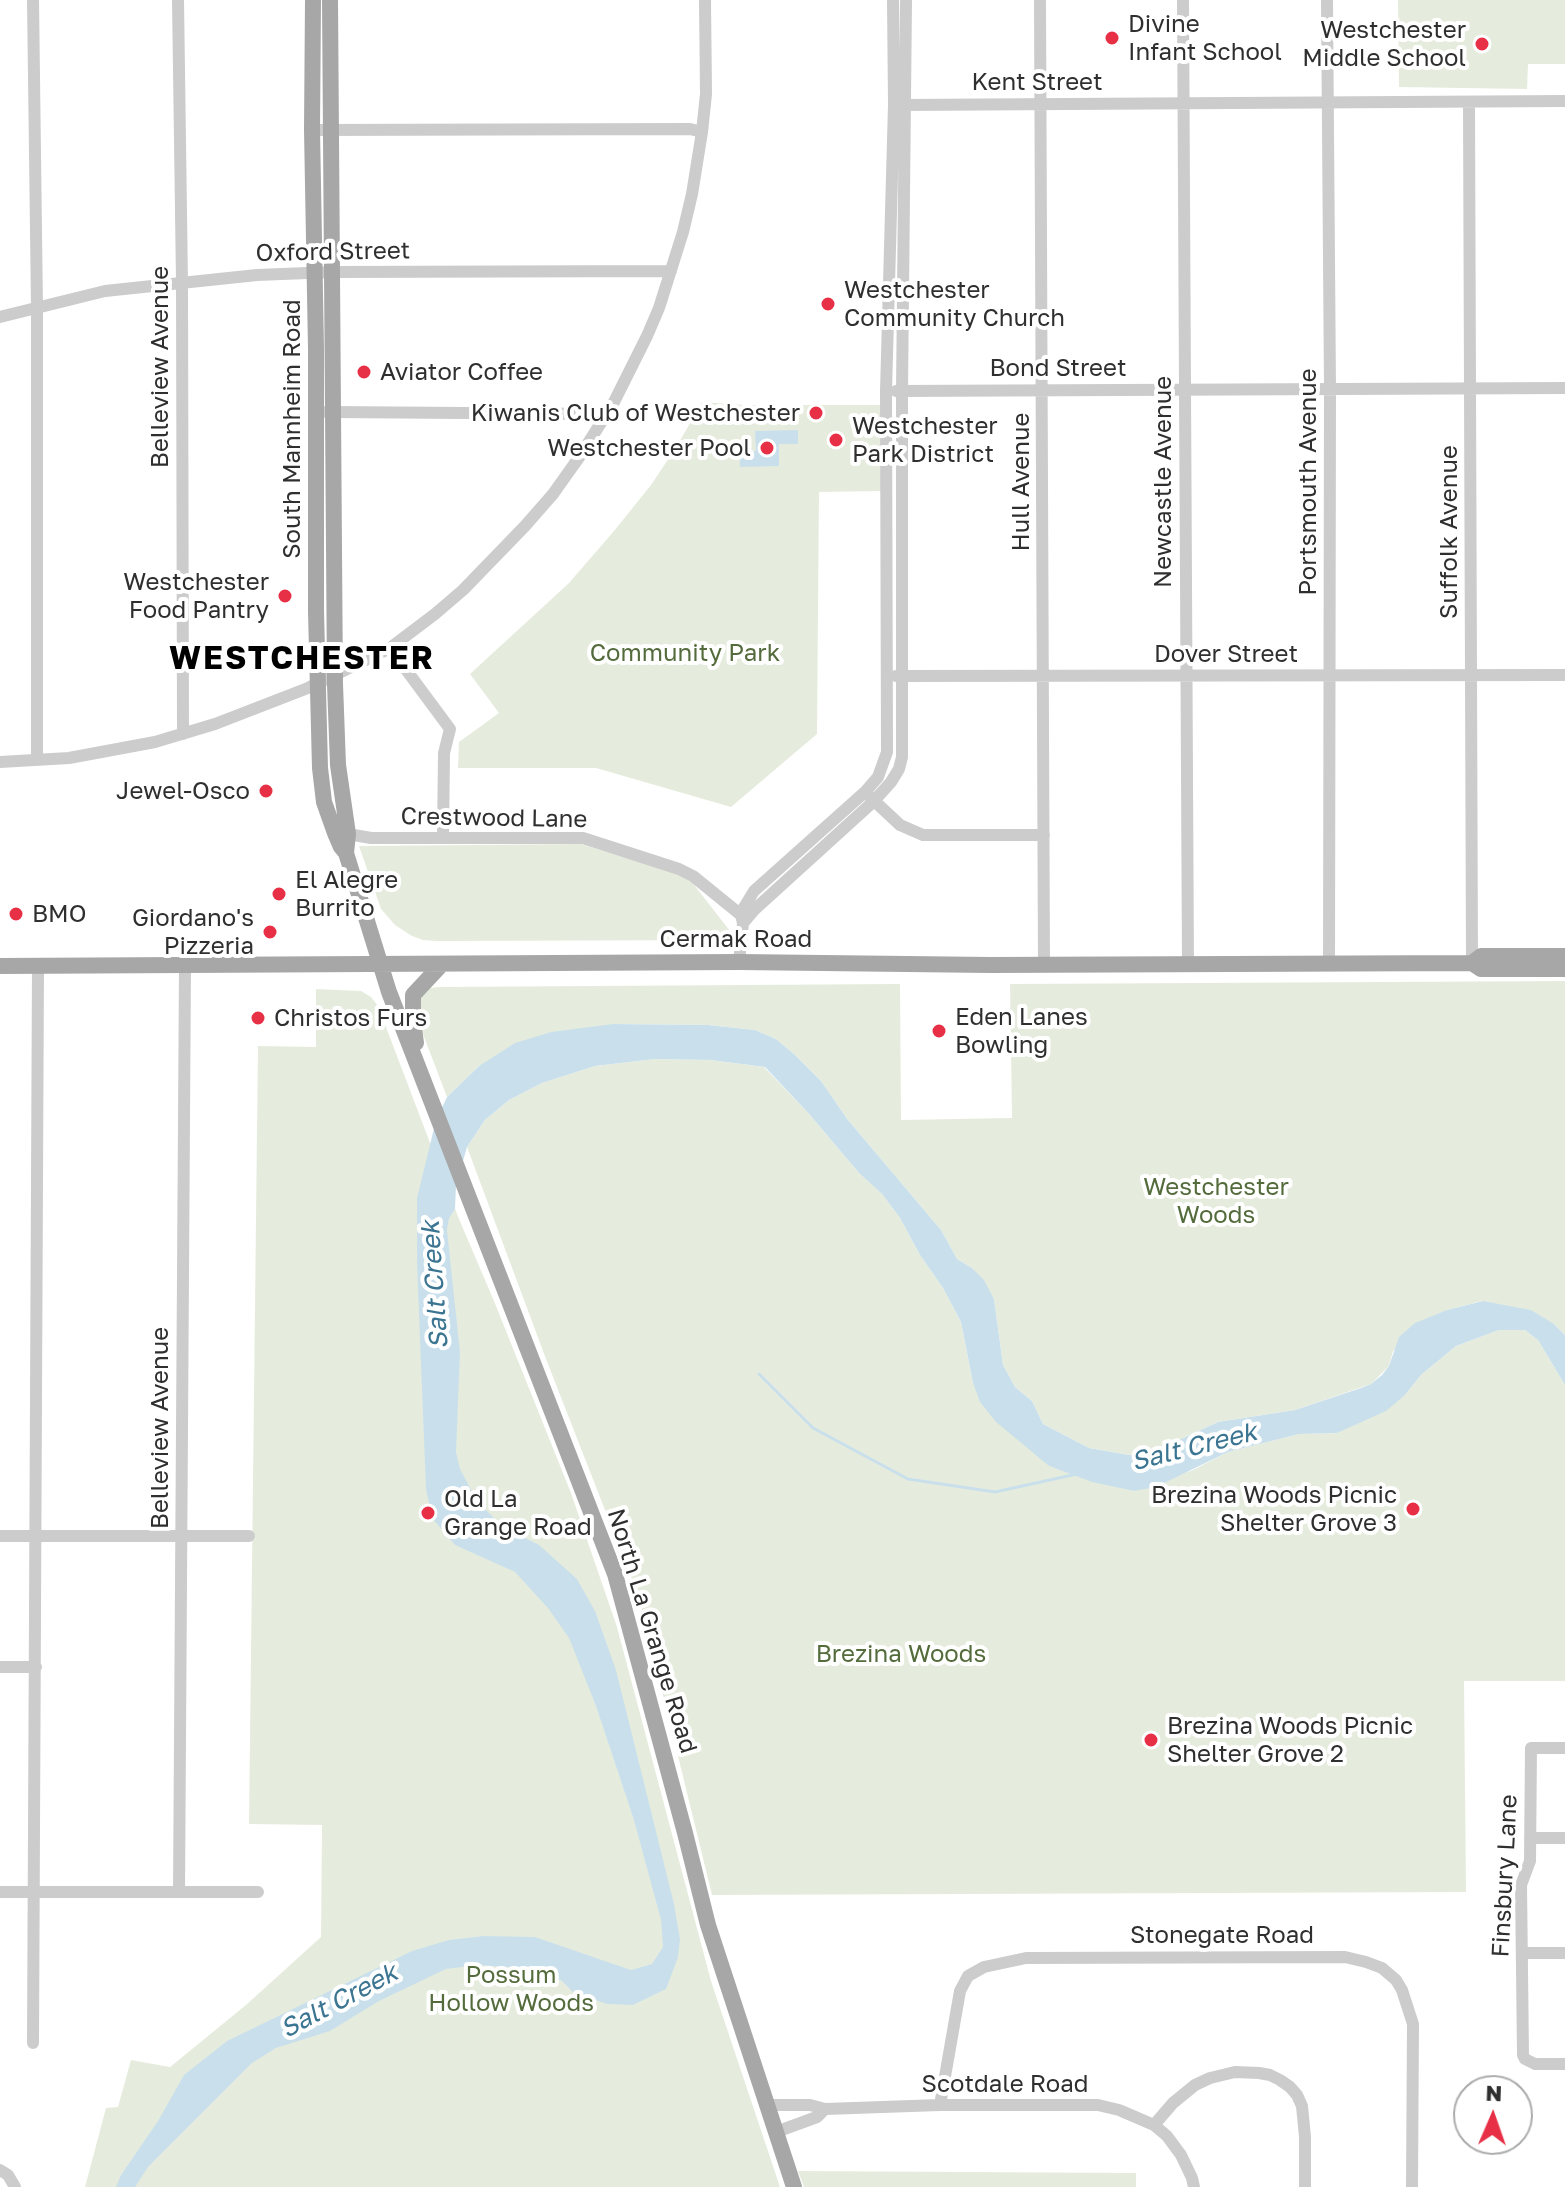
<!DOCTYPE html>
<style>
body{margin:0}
#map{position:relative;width:1565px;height:2187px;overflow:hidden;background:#fff;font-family:"Golos Text",sans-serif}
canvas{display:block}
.north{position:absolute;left:1453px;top:2075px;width:80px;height:80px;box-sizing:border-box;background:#fff;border:2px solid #acacac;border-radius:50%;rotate:2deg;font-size:22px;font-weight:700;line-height:32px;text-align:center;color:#2f2f2f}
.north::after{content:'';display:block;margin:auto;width:28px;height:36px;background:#e73046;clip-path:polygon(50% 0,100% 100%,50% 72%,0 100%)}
</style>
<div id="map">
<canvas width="1565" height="2187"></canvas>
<div class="north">N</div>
</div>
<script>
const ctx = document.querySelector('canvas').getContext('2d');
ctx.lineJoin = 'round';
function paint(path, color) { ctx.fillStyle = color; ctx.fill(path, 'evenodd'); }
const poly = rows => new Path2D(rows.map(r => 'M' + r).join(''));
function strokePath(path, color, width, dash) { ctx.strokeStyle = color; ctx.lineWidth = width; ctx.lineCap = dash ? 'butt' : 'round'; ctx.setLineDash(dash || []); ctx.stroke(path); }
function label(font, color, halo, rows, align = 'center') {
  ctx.font = font + ' "Golos Text",sans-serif'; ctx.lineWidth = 8; ctx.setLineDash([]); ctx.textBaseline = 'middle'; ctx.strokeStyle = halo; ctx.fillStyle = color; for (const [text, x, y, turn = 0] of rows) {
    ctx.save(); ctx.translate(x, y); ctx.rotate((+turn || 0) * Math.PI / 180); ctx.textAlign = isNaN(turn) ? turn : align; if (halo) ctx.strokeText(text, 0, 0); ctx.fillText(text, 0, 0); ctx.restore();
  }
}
const green = poly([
 [1398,0,1565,0,1565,64,1528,64,1527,89,1399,87],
 [702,402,744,405,881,405,882,491,819,492,817,734,731,807,596,768,458,768,459,742,499,713,470,674,569,583,614,531,651,485,677,446],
 [581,844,688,877,737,940,437,941,423,940,412,936,395,925,381,909,359,846],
 [1565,981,1565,1335,1554,1324,1482,1301,1447,1310,1393,1351,1389,1366,1371,1384,1295,1410,1218,1422,1151,1453,1129,1455,1089,1448,1043,1424,1032,1401,1015,1387,1003,1365,994,1299,972,1268,957,1259,941,1230,848,1120,821,1081,795,1055,776,1039,755,1030,708,1025,613,1024,479,1066,447,1097,418,1021,420,994,431,988,438,987,900,984,901,1120,1012,1118,1010,984],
 [316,989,361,991,371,997,378,1006,459,1219,494,1301,571,1493,617,1627,711,1981,780,2187,85,2187,106,2108,118,2107,131,2060,170,2067,246,2005,321,1937,322,1825,249,1824,258,1046,316,1047],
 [655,1059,710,1060,764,1067,810,1115,859,1173,882,1194,900,1218,920,1255,943,1288,961,1322,973,1383,1049,1466,1092,1481,1134,1491,1193,1470,1228,1452,1299,1434,1337,1433,1405,1395,1421,1375,1456,1346,1499,1330,1525,1330,1538,1340,1565,1385,1565,1681,1464,1681,1466,1892,712,1895,639,1597,546,1359,467,1147,485,1120,509,1100,542,1083,595,1066],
 [798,2171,1136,2173,1136,2187,804,2187]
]);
const water = poly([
 [798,430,798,444,779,444,779,466,740,467,740,452,756,451,755,431],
 [613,1024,708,1025,755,1030,776,1039,795,1055,821,1081,848,1120,941,1230,957,1259,972,1268,984,1280,994,1299,1003,1365,1015,1387,1032,1401,1043,1424,1089,1448,1129,1455,1151,1453,1218,1422,1295,1410,1361,1388,1371,1384,1382,1375,1389,1366,1399,1337,1415,1323,1447,1310,1483,1301,1531,1310,1554,1324,1565,1335,1565,1385,1538,1340,1525,1330,1499,1330,1456,1346,1421,1375,1405,1395,1386,1411,1337,1433,1299,1434,1228,1452,1156,1487,1134,1491,1092,1482,1049,1466,996,1422,980,1402,973,1383,961,1322,943,1288,920,1255,900,1218,882,1194,859,1173,810,1115,765,1067,710,1060,655,1059,595,1066,542,1083,509,1100,485,1120,467,1147,456,1185,455,1209,449,1218,447,1230,460,1352,456,1452,460,1469,477,1501,502,1526,539,1545,577,1579,595,1611,616,1670,674,1904,680,1939,678,1957,671,1976,666,1989,633,2005,607,2004,574,1993,562,1981,549,1975,520,1968,479,1965,446,1969,379,2001,330,2031,276,2048,252,2063,148,2167,135,2187,116,2187,121,2175,158,2121,184,2075,227,2041,412,1951,449,1940,484,1936,535,1937,631,1970,652,1964,663,1947,661,1920,634,1820,596,1706,569,1638,548,1608,515,1572,455,1545,432,1518,426,1489,417,1264,417,1198,436,1120,447,1097,479,1066,515,1043,551,1032]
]);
const stream = poly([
 [759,1374,813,1428,908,1479,995,1492,1077,1474]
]);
const minor = poly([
 [33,0,37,307,37,760],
 [178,0,182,282,183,734],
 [1040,0,1044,965],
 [1183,0,1188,965],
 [1327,0,1330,389,1329,964],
 [1469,102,1472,963],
 [900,105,1565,101],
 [312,130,690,129,702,132],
 [0,317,105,291,257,275,333,272,671,271],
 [896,391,1565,388],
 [326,412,607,414],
 [390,648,450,729,444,753,443,837],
 [896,676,1565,675],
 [0,762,69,758,155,742,215,724,308,688,390,648,435,614,463,590,525,526,553,494,580,456,614,402,647,336,659,308,683,232,692,194,702,132,706,94,705,0],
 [869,796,900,825,923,835,1044,835],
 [348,834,371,838,583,838,679,869,693,876,741,915,743,923,739,962],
 [740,914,754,891,866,791,878,777,887,752,886,391,894,105,893,0],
 [743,923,754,910,874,801,891,782,899,769,902,757,902,391,906,0],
 [0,1536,249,1536],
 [0,1667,36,1667],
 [1565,1748,1531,1748,1530,1861,1521,1885,1523,2055,1525,2059,1535,2064,1565,2064],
 [1530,1838,1565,1838],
 [179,1891,185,965],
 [0,1892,258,1892],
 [1522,1953,1565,1953],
 [33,2043,38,966],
 [767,2105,810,2105,825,2109,940,2105,1098,2105,1119,2110,1154,2125,1167,2136,1181,2155,1192,2178,1194,2187],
 [940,2105,960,1991,968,1976,984,1967,1026,1958,1345,1957,1366,1962,1382,1968,1396,1980,1402,1990,1413,2024,1412,2187],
 [1154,2125,1173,2103,1195,2085,1210,2078,1235,2072,1259,2073,1270,2075,1280,2080,1290,2087,1297,2095,1302,2106,1305,2137,1305,2187],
 [776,2132,817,2117,825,2109],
 [0,2170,8,2175,15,2187]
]);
const major = poly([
 [313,0,312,130,316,349,316,611,320,768,324,802,335,833,341,847,346,853],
 [330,0,335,684,338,765,348,834,346,853,389,992,615,1574,685,1833,708,1925,794,2187],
 [1472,963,1481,956,1565,956],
 [0,966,739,962,990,965,1472,963,1481,969,1565,969],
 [416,1043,413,1021,413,995,441,965]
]);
const markers = [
 [1112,38,8,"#e73046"],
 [1482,44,8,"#e73046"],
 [828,304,8,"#e73046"],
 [364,372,8,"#e73046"],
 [816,413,8,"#e73046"],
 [836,440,8,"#e73046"],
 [767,448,8,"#e73046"],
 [285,596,8,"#e73046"],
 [266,791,8,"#e73046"],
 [279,894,8,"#e73046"],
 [16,914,8,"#e73046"],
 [270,932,8,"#e73046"],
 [258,1018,8,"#e73046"],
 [939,1031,8,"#e73046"],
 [1413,1509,8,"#e73046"],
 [428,1513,8,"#e73046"],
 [1151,1740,8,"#e73046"]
];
const poiNames = [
 ["Divine",1128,24],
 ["Infant School",1128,52],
 ["Westchester",1466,30,"right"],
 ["Middle School",1466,58,"right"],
 ["Westchester",844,290],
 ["Community Church",844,318],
 ["Aviator Coffee",380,372],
 ["Kiwanis Club of Westchester",800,413,"right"],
 ["Westchester",852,426],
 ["Park District",852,454],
 ["Westchester Pool",751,448,"right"],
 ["Westchester",269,582,"right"],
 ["Food Pantry",269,610,"right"],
 ["Jewel-Osco",250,791,"right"],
 ["El Alegre",295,880],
 ["Burrito",295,908],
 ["BMO",32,914],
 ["Giordano's",254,918,"right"],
 ["Pizzeria",254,946,"right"],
 ["Eden Lanes",955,1017],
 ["Bowling",955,1045],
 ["Christos Furs",274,1018],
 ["Brezina Woods Picnic",1397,1495,"right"],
 ["Shelter Grove 3",1397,1523,"right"],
 ["Old La",444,1499],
 ["Grange Road",444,1527],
 ["Brezina Woods Picnic",1167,1726],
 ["Shelter Grove 2",1167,1754]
];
const streetNames = [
 ["Kent Street",1037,82],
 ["Oxford Street",333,252,-1],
 ["Belleview Avenue",160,367,-90],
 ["Bond Street",1058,368],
 ["South Mannheim Road",292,429,-90],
 ["Hull Avenue",1021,482,-90],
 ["Newcastle Avenue",1163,482,-90],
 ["Portsmouth Avenue",1308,482,-90],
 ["Suffolk Avenue",1449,532,-90],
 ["Dover Street",1226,654],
 ["Crestwood Lane",494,818,1],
 ["Cermak Road",736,939],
 ["Belleview Avenue",160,1428,-90],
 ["North La Grange Road",652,1631,73],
 ["Finsbury Lane",1505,1876,-87],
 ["Stonegate Road",1222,1935],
 ["Scotdale Road",1005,2084]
];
const parkNames = [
 ["Community Park",685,653],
 ["Westchester",1216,1187],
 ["Woods",1216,1215],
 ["Brezina Woods",901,1654],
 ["Possum",511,1975],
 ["Hollow Woods",511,2003]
];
const waterNames = [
 ["Salt Creek",435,1285,-94],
 ["Salt Creek",1194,1447,-14],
 ["Salt Creek",339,2001,-28]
];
const districtNames = [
 ["WESTCHESTER",302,659]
];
paint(green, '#e6ecdd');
paint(water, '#c9e0ec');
strokePath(stream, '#c9e0ec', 3);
strokePath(minor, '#ccc', 12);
strokePath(major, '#a7a7a7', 16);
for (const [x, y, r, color] of markers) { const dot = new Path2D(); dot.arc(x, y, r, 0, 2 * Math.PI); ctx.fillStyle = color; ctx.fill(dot); strokePath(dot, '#fff', 3); }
label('24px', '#2f2f2f', '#fff', poiNames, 'left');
label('24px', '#2f2f2f', '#fff', streetNames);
label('24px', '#546b3c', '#fff', parkNames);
label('italic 26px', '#3c7592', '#fff', waterNames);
ctx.letterSpacing = '2px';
label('bold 32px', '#000', '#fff', districtNames);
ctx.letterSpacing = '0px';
</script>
